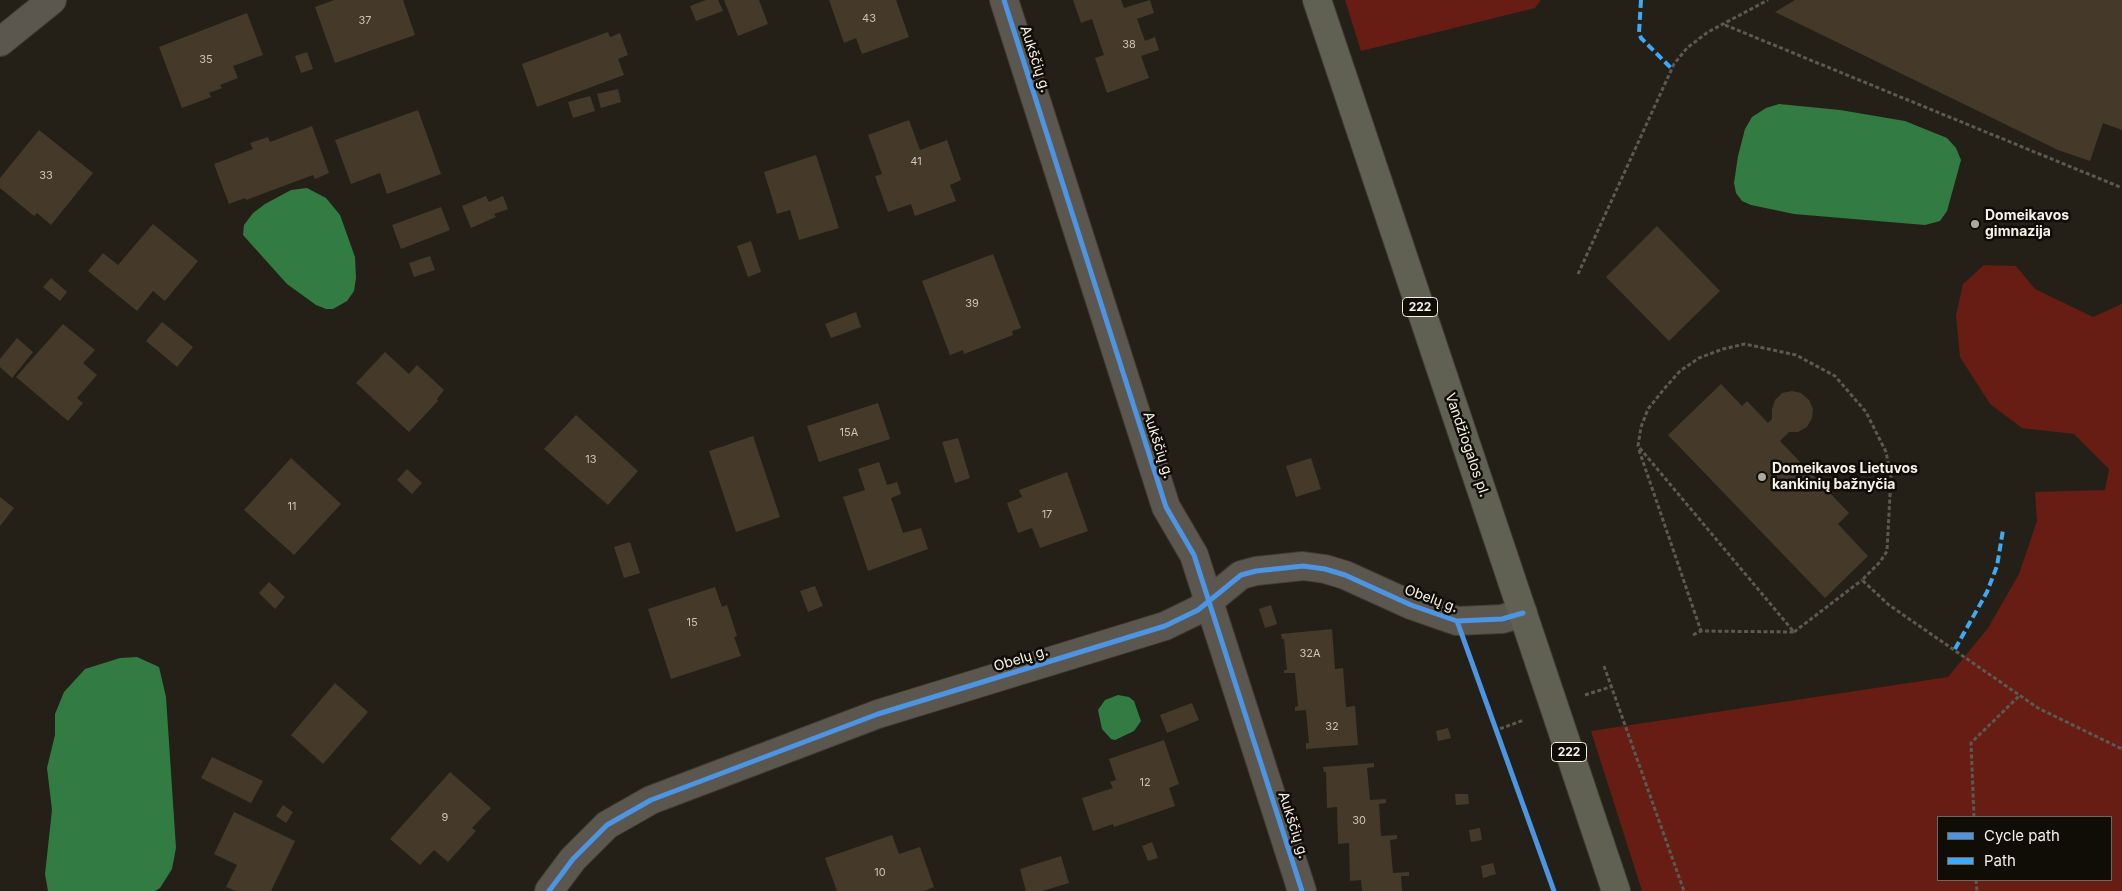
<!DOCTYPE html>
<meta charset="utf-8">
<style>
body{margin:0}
#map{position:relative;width:2122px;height:891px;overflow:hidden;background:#242017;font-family:Inter,sans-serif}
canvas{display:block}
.legend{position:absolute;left:1937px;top:816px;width:175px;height:65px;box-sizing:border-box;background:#100d06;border:1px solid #6c6860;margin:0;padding:6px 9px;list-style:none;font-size:15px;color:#f6f1e6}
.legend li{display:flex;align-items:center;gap:10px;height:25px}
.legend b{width:25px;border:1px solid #6c6860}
</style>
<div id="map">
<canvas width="2122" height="891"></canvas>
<ul class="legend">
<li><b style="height:6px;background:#4d94e3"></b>Cycle path</li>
<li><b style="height:6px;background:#3fa9f5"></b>Path</li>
</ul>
</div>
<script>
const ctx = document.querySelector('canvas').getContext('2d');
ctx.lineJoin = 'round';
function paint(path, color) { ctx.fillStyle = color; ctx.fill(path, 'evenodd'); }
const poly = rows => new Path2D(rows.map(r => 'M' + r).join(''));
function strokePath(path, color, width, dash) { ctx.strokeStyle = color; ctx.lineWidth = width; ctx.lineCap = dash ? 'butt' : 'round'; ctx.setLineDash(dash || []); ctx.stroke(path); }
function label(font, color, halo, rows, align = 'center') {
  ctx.font = font + ' Inter,sans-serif'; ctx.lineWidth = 5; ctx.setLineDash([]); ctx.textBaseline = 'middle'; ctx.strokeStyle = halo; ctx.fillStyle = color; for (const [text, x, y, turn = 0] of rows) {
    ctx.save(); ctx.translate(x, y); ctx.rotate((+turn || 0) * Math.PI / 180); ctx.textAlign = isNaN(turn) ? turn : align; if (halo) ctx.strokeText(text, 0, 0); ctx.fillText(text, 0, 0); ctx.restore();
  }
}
const green = poly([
 [1345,0,1541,0,1535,8,1361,51],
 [1984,265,2016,266,2035,289,2093,317,2122,304,2122,891,1642,891,1591,731,1948,677,1988,628,2019,574,2037,521,2035,492,2105,490,2109,469,2074,434,2022,428,1990,404,1960,357,1956,315,1963,284],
 [1938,817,2111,817,2111,880,1938,880]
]);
const water = poly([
 [1779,104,1840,110,1905,121,1947,138,1956,148,1961,160,1947,211,1940,221,1925,225,1794,214,1751,205,1742,201,1736,193,1734,183,1738,156,1745,129,1752,117,1766,108],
 [307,188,326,198,340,215,355,257,356,278,354,291,347,301,333,309,326,309,316,305,287,284,243,235,244,225,253,213,265,204,291,190],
 [137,657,159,667,166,697,176,848,172,869,160,888,155,891,48,891,45,874,52,810,47,768,55,735,55,714,64,692,85,669,120,658],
 [1118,695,1129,697,1134,701,1141,721,1134,731,1115,740,1111,739,1102,729,1098,710,1105,700]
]);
const building = poly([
 [334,0,403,0,415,35,335,63,315,7],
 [706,0,718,0,723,11,696,21,690,6],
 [724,0,759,0,768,24,738,36],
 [829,0,896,0,909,37,862,54,856,38,844,43],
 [1073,0,1121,0,1124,8,1150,0,1154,13,1137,19,1145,41,1155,37,1159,50,1141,56,1149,78,1107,93,1095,58,1104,55,1092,19,1081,23],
 [1795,0,2122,0,2122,130,2103,123,2090,161,2058,150,1775,12],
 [247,13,263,55,233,66,238,78,220,85,222,88,209,93,211,97,182,108,159,47],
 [608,32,610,37,620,33,628,55,618,59,624,75,537,107,522,64],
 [307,52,313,69,301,73,295,56],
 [618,89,621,102,601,108,597,94],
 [590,96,595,111,573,118,568,102],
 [418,110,441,174,387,194,380,173,351,184,335,140],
 [909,120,920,150,947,140,961,180,950,185,956,201,915,216,911,204,888,212,875,176,882,174,868,135],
 [312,126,329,173,315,179,313,175,246,200,245,198,229,204,214,164,253,149,250,143,268,137,270,142],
 [39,130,93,173,51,225,37,213,34,216,0,188,0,178],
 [816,155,839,228,799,240,790,210,777,214,764,172],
 [486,196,489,202,503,196,508,209,494,214,496,217,471,228,462,206],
 [441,207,450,230,401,249,392,225],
 [153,224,198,261,165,301,153,291,137,311,88,271,103,253,118,265],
 [1657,226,1720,291,1669,341,1606,277],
 [751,241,761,272,748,277,737,246],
 [993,254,1021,328,1012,331,1013,335,964,354,963,350,950,355,922,281],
 [430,256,435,270,414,277,409,263],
 [51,278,67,292,60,301,43,287],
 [856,312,861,327,831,338,825,324],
 [162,322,193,347,177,367,146,341],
 [63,324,95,350,83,363,97,375,77,398,83,403,68,421,16,377],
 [17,338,33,352,12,378,0,367,0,359],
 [385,352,409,374,417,365,444,390,437,399,438,401,409,432,356,383],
 [1721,384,1742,406,1747,401,1768,423,1772,419,1772,409,1775,400,1782,393,1792,391,1801,393,1809,400,1813,409,1812,418,1807,427,1798,432,1789,432,1780,441,1849,513,1838,524,1868,556,1825,598,1668,435],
 [878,403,890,439,819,462,807,426],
 [576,415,638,471,608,505,544,449],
 [753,436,780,517,736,532,709,451],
 [958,438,970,478,955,483,942,442],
 [291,458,341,504,294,555,244,510],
 [1311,458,1321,489,1296,497,1286,466],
 [879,462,887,485,897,482,901,494,891,498,903,533,921,528,928,549,868,571,843,497,865,490,858,469],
 [407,469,422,483,412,494,397,480],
 [1067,472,1088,531,1040,548,1032,528,1018,533,1007,503,1022,497,1019,490],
 [0,497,14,508,0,526],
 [630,542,640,573,624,578,614,547],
 [269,582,285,597,275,609,259,593],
 [815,586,823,606,808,612,800,591],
 [715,587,722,607,727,605,737,636,734,637,741,656,671,679,648,609],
 [1271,605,1277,624,1265,628,1259,609],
 [1332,629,1335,669,1343,668,1346,707,1355,706,1358,745,1306,749,1306,743,1309,743,1306,710,1295,711,1295,707,1298,706,1295,673,1284,673,1284,670,1287,670,1284,639,1282,639,1281,634],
 [335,683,368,712,323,764,291,735],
 [1192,703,1199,720,1167,733,1160,715],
 [1448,728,1451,738,1438,741,1436,731],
 [1164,740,1179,784,1169,788,1175,806,1114,827,1113,824,1093,831,1082,798,1113,788,1110,782,1116,780,1109,759],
 [212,757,263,781,251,803,201,778],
 [1374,763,1374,767,1367,768,1370,800,1386,799,1386,803,1379,804,1381,836,1397,835,1397,839,1390,840,1393,873,1409,872,1409,876,1401,876,1402,891,1362,891,1361,880,1350,881,1349,843,1338,844,1337,807,1327,808,1326,772,1324,772,1323,767],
 [450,772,491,808,472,828,476,831,448,862,434,850,420,865,390,839],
 [1455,794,1468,794,1469,804,1456,805],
 [283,805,293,812,286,823,276,816],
 [234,812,295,841,271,891,236,891,226,887,237,865,214,854],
 [1480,828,1482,840,1471,842,1469,830],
 [892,835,899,854,920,847,934,887,924,891,837,891,825,858],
 [1152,842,1158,858,1148,861,1142,846],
 [1061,856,1069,883,1042,891,1026,891,1020,869],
 [1493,863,1496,874,1483,878,1481,866]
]);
const path = poly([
 [1725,25,2120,187],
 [1578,274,1674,64,1687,48,1708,32,1768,0],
 [1639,450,1701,631],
 [1794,632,1862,580],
 [1693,635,1701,631,1794,632,1638,446,1641,427,1648,409,1664,389,1680,371,1699,358,1723,349,1745,344,1796,355,1835,376,1866,412,1886,452,1891,476,1887,551,1880,562,1862,580,1889,605,2038,708,2122,749],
 [1604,666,1684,891],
 [1585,695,1610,687],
 [1494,731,1524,720],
 [1974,817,1971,743,2019,696],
 [1976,880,1977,891]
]);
const street = poly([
 [1004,0,1166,507,1194,555,1302,891],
 [0,42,52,0],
 [549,891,573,859,607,825,651,800,878,714,1165,626,1198,610,1241,575,1256,571,1303,566,1325,569,1345,575,1411,605,1457,621,1502,619,1523,613]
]);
const primary = poly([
 [1317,0,1616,891]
]);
const quiet = poly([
 [1641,0,1639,33,1641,38,1672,69],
 [1955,649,1987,592,1997,566,2003,530]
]);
const cycleway = poly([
 [1004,0,1166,507,1194,555,1302,891],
 [1457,621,1554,891],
 [549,891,573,859,607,825,651,800,878,714,1165,626,1198,610,1241,575,1256,571,1303,566,1325,569,1345,575,1411,605,1457,621,1502,619,1523,613]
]);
const markers = [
 [1975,224,5,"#aca89e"],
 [1762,477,5,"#aca89e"]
];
const numberNames = [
 ["43",869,19],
 ["37",365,21],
 ["38",1129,45],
 ["35",206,60],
 ["41",916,162],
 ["33",46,176],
 ["39",972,304],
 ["15A",849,433],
 ["13",591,460],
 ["11",292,507],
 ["17",1047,515],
 ["15",692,623],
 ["32A",1310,654],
 ["32",1332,727],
 ["12",1145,783],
 ["9",445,818],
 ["30",1359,821],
 ["10",880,873]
];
const shields = [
 [1420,307,35],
 [1569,752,35]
];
const shieldNames = [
 ["222",1420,307],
 ["222",1569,752]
];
const streetNames = [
 ["Aukščių g.",1035,59,72],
 ["Aukščių g.",1158,445,72],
 ["Vandžiogalos pl.",1467,445,71],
 ["Obelų g.",1431,599,20],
 ["Obelų g.",1021,659,-17],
 ["Aukščių g.",1293,825,72]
];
const poiNames = [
 ["Domeikavos",1985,216],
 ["gimnazija",1985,232],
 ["Domeikavos Lietuvos",1772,469],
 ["kankinių bažnyčia",1772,485]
];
paint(green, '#671d13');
paint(water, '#327b43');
paint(building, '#453a2a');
strokePath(street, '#3f3c35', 30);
strokePath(primary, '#3f3c35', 30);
strokePath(path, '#5c5952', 3, [4, 2.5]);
strokePath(street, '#5b574f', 28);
strokePath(primary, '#616153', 28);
strokePath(quiet, '#3fa9f5', 4, [8, 4]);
strokePath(cycleway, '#4d94e3', 5);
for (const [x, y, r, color] of markers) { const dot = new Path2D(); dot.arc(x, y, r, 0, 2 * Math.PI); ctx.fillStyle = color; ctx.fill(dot); strokePath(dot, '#100d06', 2); }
label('11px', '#cac3b7', null, numberNames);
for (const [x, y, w] of shields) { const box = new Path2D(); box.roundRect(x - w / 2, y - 9.5, w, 19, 4); ctx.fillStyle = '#100d06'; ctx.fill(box); strokePath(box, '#f6f1e6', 1); }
label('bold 12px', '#f6f1e6', null, shieldNames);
label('14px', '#f6f1e6', '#100d06', streetNames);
label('bold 14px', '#f6f1e6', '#100d06', poiNames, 'left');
</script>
